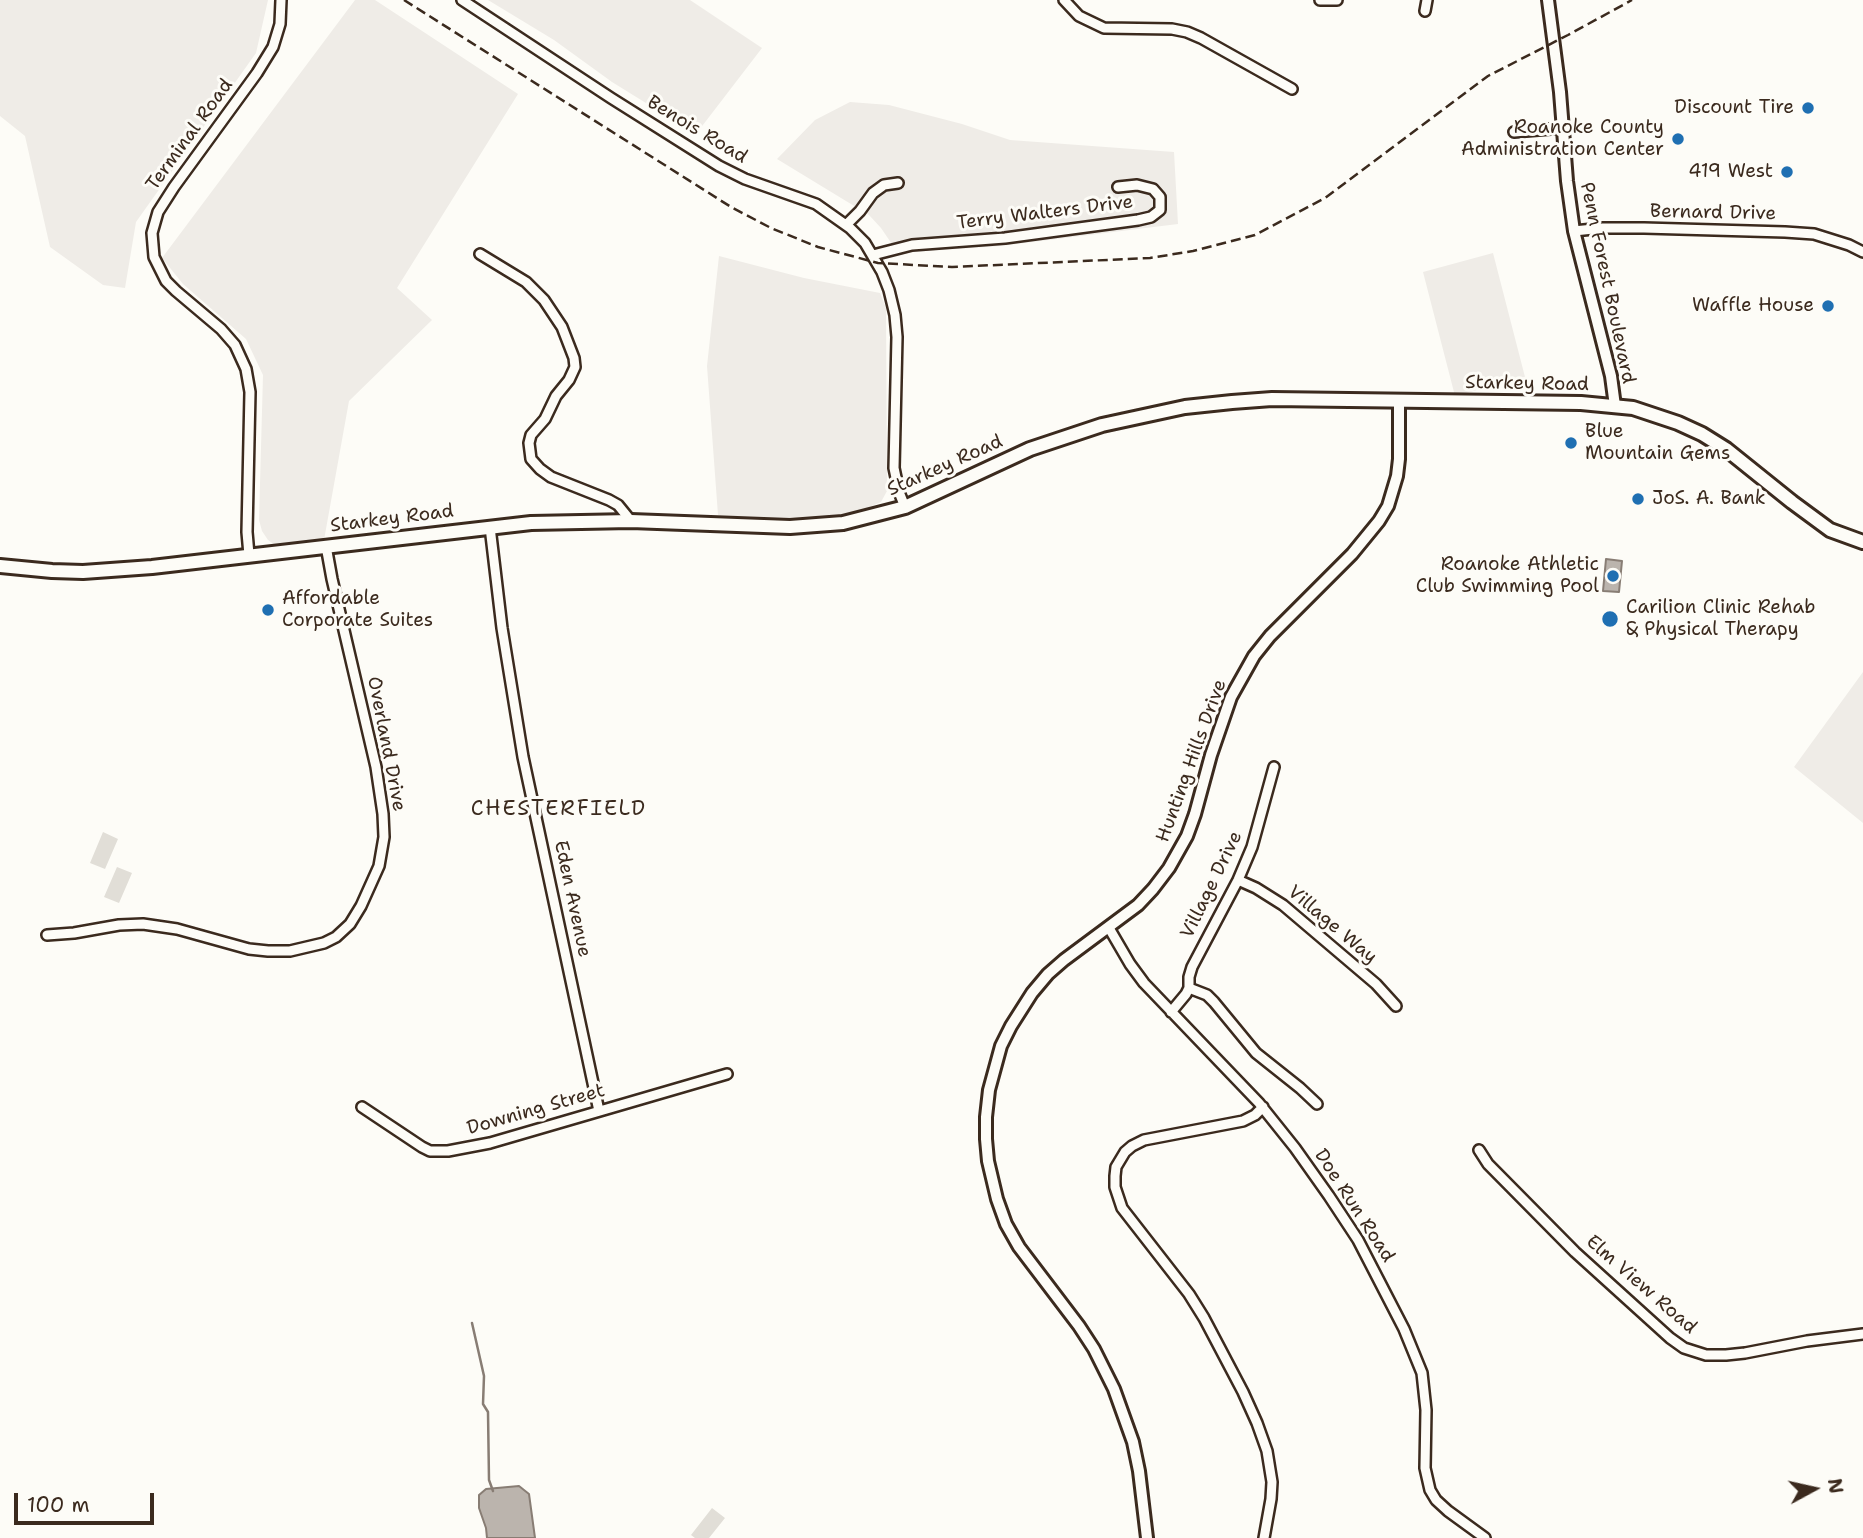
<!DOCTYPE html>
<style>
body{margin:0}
#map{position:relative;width:1863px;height:1538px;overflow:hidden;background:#fdfcf7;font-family:"Shantell Sans",sans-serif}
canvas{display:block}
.north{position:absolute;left:1779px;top:1454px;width:70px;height:70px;-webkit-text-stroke:5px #fdfcf7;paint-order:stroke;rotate:82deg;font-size:19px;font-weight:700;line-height:28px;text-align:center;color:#3b2a1e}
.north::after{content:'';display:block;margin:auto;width:24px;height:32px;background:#3b2a1e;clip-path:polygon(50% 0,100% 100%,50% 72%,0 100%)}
.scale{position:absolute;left:14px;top:1493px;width:140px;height:32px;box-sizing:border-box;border:4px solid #3b2a1e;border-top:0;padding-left:9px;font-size:21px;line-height:24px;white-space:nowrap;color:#3b2a1e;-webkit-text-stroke:5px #fdfcf7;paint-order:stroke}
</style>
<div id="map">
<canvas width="1863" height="1538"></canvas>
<div class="north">N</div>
<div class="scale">100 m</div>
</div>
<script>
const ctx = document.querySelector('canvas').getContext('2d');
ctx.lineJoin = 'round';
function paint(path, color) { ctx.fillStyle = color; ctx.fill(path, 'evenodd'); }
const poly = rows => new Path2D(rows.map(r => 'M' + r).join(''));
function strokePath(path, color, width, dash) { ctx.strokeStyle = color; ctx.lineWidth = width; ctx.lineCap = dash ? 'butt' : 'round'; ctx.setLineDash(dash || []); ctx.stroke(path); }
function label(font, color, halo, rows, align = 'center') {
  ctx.font = font + ' "Shantell Sans",sans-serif'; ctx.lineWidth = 6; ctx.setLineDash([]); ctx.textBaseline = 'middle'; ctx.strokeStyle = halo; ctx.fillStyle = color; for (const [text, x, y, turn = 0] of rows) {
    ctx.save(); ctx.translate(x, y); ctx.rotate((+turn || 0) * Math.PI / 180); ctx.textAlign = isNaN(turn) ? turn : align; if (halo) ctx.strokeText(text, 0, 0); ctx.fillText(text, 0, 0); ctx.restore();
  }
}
const built = poly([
 [0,0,268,0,256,53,136,222,125,288,103,285,50,247,25,136,0,116],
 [355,0,375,0,518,94,397,288,432,320,349,401,324,540,275,545,268,540,262,531,259,520,263,375,246,339,183,284,162,258],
 [488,0,690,0,762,48,696,134,612,82,554,40],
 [850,102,889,105,962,124,1010,140,1174,152,1178,224,1000,246,898,253,881,228,869,215,777,159,815,120],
 [1493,253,1525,377,1455,396,1423,272],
 [719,256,804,278,880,293,886,308,887,491,881,502,858,512,814,519,732,520,718,515,707,366],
 [1863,672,1863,823,1794,767]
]);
const green = poly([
 [103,832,118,839,105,869,90,863],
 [117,867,132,873,119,903,104,897],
 [712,1508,725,1518,709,1538,695,1538,691,1535]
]);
const water = poly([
 [1606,559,1622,561,1619,592,1603,591,1606,559],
 [519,1486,529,1494,535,1538,487,1538,486,1528,479,1508,479,1495,486,1489,519,1486]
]);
const stream = poly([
 [472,1323,484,1376,483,1404,488,1412,489,1480,493,1491]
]);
const minor = poly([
 [462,0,611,98,719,166,745,179,816,204,850,228,865,243,882,272,889,290,895,315,897,337,894,468,899,492,905,507],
 [1064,0,1079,16,1104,28,1172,29,1187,32,1201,38,1292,89],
 [1320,0,1337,0],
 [1425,11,1427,0],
 [1514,132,1563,128],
 [846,225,860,211,873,193,884,185,898,183],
 [1574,231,1603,228,1644,228,1785,232,1814,234,1849,245,1863,252],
 [480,254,526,282,544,300,562,327,574,358,575,367,569,380,556,396,545,419,531,435,529,443,531,459,540,469,551,477,609,500,618,505,631,521],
 [873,255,912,245,1005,238,1138,220,1151,217,1160,210,1160,197,1153,189,1137,185,1118,187],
 [490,527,502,628,523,757,599,1111],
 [249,555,247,532,250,392,246,369,235,345,221,329,176,291,166,281,154,257,152,233,158,212,174,187,257,73,273,47,280,24,281,0],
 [1238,880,1256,888,1283,905,1376,984,1396,1006],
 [1109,928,1130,964,1144,983,1259,1103,1295,1148,1329,1196,1358,1240,1404,1329,1422,1373,1426,1410,1425,1468,1430,1490,1436,1500,1448,1511,1485,1538],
 [47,935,74,933,119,925,143,924,177,929,249,949,268,951,290,951,324,943,336,937,350,924,361,906,379,866,384,837,383,814,376,767,332,579,326,546],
 [1189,988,1207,995,1214,1002,1256,1053,1300,1088,1317,1104],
 [1171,1012,1186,994,1189,988,1189,977,1192,967,1238,880,1252,847,1274,767],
 [362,1107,422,1147,430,1151,448,1151,490,1143,727,1074],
 [1263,1107,1255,1115,1243,1121,1144,1140,1132,1146,1125,1152,1116,1167,1115,1176,1115,1187,1122,1208,1189,1294,1204,1318,1243,1392,1257,1423,1267,1451,1272,1482,1271,1499,1264,1538],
 [1479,1150,1488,1164,1575,1252,1670,1338,1684,1348,1706,1355,1726,1355,1745,1353,1807,1341,1863,1334]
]);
const tertiary = poly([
 [1548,0,1560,92,1567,181,1574,231,1611,376,1615,406],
 [1147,1538,1139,1471,1133,1442,1114,1389,1094,1349,1079,1326,1019,1247,1006,1224,997,1199,988,1161,986,1139,986,1117,989,1090,1001,1046,1011,1026,1032,993,1048,974,1064,960,1138,905,1153,889,1169,868,1187,836,1195,814,1211,755,1231,697,1254,656,1270,636,1352,554,1379,521,1388,506,1397,476,1399,459,1399,402]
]);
const secondary = poly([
 [0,566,52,571,83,572,152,567,531,523,631,521,790,527,843,523,905,507,1030,449,1102,425,1185,407,1232,402,1272,399,1581,403,1633,408,1678,423,1702,434,1726,449,1792,502,1830,530,1863,542]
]);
const rail = poly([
 [404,0,731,207,771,228,818,247,878,263,952,267,1150,258,1193,251,1255,235,1325,198,1488,76,1568,35,1632,0]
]);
const markers = [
 [1808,108,7,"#1f6fb2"],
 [1678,139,7,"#1f6fb2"],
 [1787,172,7,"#1f6fb2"],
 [1828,306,7,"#1f6fb2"],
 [1571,443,7,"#1f6fb2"],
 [1638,499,7,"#1f6fb2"],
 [1613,576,7,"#1f6fb2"],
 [268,610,7,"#1f6fb2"],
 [1610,619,9,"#1f6fb2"]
];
const poiNames = [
 ["Discount Tire",1794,108],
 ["Roanoke County",1664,128],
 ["Administration Center",1664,150],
 ["419 West",1773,172],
 ["Waffle House",1814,306],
 ["Blue",1585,432,"left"],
 ["Mountain Gems",1585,454,"left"],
 ["JoS. A. Bank",1652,499,"left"],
 ["Roanoke Athletic",1599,565],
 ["Club Swimming Pool",1599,587],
 ["Affordable",282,599,"left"],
 ["Corporate Suites",282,621,"left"],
 ["Carilion Clinic Rehab",1626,608,"left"],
 ["& Physical Therapy",1626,630,"left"]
];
const streetNames = [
 ["Benois Road",697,130,31],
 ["Terminal Road",190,135,-54],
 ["Terry Walters Drive",1045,213,-7],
 ["Bernard Drive",1713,213,1],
 ["Penn Forest Boulevard",1607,283,78],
 ["Starkey Road",1527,384,1],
 ["Starkey Road",945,466,-24],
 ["Starkey Road",392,519,-7],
 ["Overland Drive",386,744,79],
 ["Hunting Hills Drive",1192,761,-70],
 ["Village Drive",1212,885,-64],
 ["Eden Avenue",572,899,78],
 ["Village Way",1332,925,40],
 ["Downing Street",536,1110,-16],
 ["Doe Run Road",1354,1206,57],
 ["Elm View Road",1641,1285,41]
];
const neighbourhoodNames = [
 ["CHESTERFIELD",559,810]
];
paint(built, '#efece7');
paint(green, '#e1ded7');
paint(water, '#bbb4ad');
strokePath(water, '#887d74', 2);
strokePath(stream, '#887d74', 2.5);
strokePath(minor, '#3b2a1e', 14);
strokePath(tertiary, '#3b2a1e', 16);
strokePath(secondary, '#3b2a1e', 18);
strokePath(minor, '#fdfcf7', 9);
strokePath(tertiary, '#fdfcf7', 10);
strokePath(secondary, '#fdfcf7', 12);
strokePath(rail, '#3b2a1e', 2.5, [10, 5]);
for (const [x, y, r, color] of markers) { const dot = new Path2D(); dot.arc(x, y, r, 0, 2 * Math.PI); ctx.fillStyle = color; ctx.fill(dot); strokePath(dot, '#fdfcf7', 2.5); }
label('19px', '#3b2a1e', '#fdfcf7', poiNames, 'right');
label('19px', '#3b2a1e', '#fdfcf7', streetNames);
ctx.letterSpacing = '2px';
label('21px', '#3b2a1e', '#fdfcf7', neighbourhoodNames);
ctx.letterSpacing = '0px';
</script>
